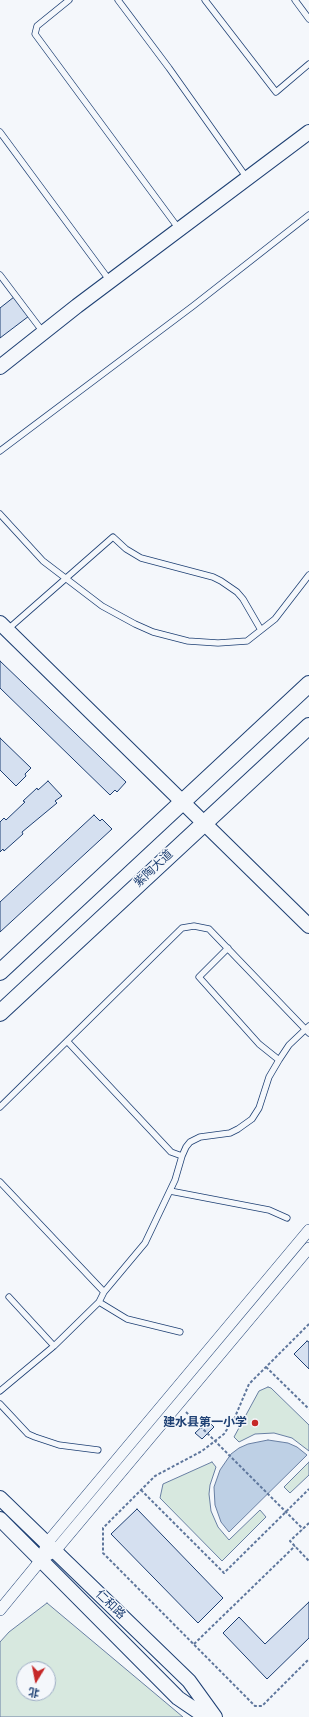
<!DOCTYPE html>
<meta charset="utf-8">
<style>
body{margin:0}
#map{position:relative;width:309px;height:1717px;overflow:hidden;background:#f4f7fb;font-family:"Sofia Sans Condensed","Noto Sans SC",sans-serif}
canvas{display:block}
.north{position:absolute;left:16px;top:1661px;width:40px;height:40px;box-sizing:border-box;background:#f4f7fb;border:1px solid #9eadc5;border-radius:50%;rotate:190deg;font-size:11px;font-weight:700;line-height:16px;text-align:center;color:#1d3f73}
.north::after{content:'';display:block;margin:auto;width:14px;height:18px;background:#c62828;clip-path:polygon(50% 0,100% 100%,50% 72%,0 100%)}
</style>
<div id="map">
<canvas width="309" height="1717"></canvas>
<div class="north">北</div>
</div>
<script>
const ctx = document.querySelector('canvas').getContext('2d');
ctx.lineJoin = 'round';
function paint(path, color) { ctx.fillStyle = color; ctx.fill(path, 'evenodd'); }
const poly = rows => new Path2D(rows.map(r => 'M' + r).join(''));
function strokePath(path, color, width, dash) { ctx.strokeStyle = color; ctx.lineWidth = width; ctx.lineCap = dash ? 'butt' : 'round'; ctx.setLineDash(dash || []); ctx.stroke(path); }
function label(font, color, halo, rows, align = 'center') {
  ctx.font = font + ' "Sofia Sans Condensed","Noto Sans SC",sans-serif'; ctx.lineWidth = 3; ctx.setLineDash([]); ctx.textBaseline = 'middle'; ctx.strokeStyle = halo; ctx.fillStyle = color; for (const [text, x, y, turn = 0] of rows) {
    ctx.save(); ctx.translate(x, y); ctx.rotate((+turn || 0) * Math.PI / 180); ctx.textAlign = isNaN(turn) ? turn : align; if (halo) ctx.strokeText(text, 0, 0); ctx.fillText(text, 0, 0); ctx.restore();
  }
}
const green = poly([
 [268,1387,271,1388,309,1425,309,1451,292,1438,274,1433,255,1434,239,1442,234,1437,259,1391,268,1387],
 [212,1462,216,1467,210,1485,209,1494,211,1511,218,1527,229,1540,260,1510,266,1517,222,1561,160,1498,163,1484,212,1462],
 [309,1462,309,1475,290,1493,284,1487,309,1462],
 [47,1603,183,1717,0,1717,0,1642,9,1632,47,1603],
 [24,1669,48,1669,48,1693,24,1693,24,1669]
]);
const water = poly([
 [268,1440,288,1443,297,1447,307,1455,229,1532,221,1522,215,1505,214,1487,220,1470,231,1454,239,1448,248,1444,268,1440]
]);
const building = poly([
 [14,297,29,316,0,338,0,308,14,297],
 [0,661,126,782,117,792,115,790,110,795,0,688,0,661],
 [0,738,31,768,25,774,26,776,16,786,0,770,0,738],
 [48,781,62,796,55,801,57,803,22,832,23,834,4,851,3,849,0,852,0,822,4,818,6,820,25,802,23,801,37,788,38,790,48,781],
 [94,815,100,821,102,819,112,829,0,932,0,902,94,815],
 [307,1341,309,1342,309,1369,294,1354,307,1341],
 [208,1421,214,1427,202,1439,195,1433,208,1421],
 [137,1509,223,1598,198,1623,111,1534,137,1509],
 [309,1602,309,1638,267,1679,223,1633,239,1617,265,1644,309,1602]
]);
const path = poly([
 [309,1324,249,1384,235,1417,224,1434,202,1451,155,1476,103,1528,103,1553,255,1706,262,1706,309,1659],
 [266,1367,309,1409],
 [186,1412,303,1529],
 [141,1490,224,1573,309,1489],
 [309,1523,290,1541,309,1561],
 [194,1644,295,1546]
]);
const service = poly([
 [69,0,37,26,35,34,179,229],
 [118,0,169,68,247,178],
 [205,0,276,92,309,64],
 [295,0,309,19],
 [0,132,110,281],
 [0,275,43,332],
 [0,451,193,306,309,215],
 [0,514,43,561,102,606,135,624,153,632,188,641,218,643,247,641,275,619,309,575],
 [7,630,113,537,126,549,141,558,213,577,221,581,237,592,243,599,261,630],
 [228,948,199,977,259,1044,279,1060],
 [67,1041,171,1152,182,1156],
 [0,1107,182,928,194,926,209,929,309,1033],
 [0,1182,104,1292],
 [170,1191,269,1210,287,1218],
 [9,1297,54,1346],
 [99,1302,127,1319,180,1332],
 [0,1391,54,1346,99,1302,104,1292,145,1243,175,1180,182,1156,186,1147,190,1142,200,1137,230,1133,238,1129,252,1119,259,1108,269,1077,279,1060,289,1045,309,1026],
 [0,1404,28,1434,35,1437,59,1445,98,1450]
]);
const minor = poly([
 [48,1555,55,1551,309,1248],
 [0,1610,41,1560,47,1543,309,1230]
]);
const tertiary = poly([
 [0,367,77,306,309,132],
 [0,623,309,926],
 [0,1498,189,1681,215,1717],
 [0,1519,178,1698,206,1717]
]);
const secondary = poly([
 [0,972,309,684],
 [0,1013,309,726]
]);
const markers = [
 [255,1423,4,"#c62828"]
];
const streetNames = [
 ["紫陶大道",154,869,-43],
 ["仁和路",110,1605,44]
];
const poiNames = [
 ["建水县第一小学",247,1423]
];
paint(green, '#d7e8df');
strokePath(green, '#687fa3', 1);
paint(water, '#bed0e5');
strokePath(water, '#687fa3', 1);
paint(building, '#d5e0f0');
strokePath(building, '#1d3f73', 1);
strokePath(service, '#1d3f73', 7);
strokePath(minor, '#1d3f73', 12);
strokePath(tertiary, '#1d3f73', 16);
strokePath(secondary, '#1d3f73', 18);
strokePath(path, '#5e769c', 2, [3, 2]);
strokePath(service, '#f4f7fb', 5.5);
strokePath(minor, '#f4f7fb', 11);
strokePath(tertiary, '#f4f7fb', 14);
strokePath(secondary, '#f4f7fb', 16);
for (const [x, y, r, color] of markers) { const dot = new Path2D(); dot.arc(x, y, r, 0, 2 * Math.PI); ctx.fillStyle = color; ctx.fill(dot); strokePath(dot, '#f4f7fb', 1.5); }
label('12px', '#1d3f73', '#f4f7fb', streetNames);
label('bold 12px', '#1d3f73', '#f4f7fb', poiNames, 'right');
</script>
